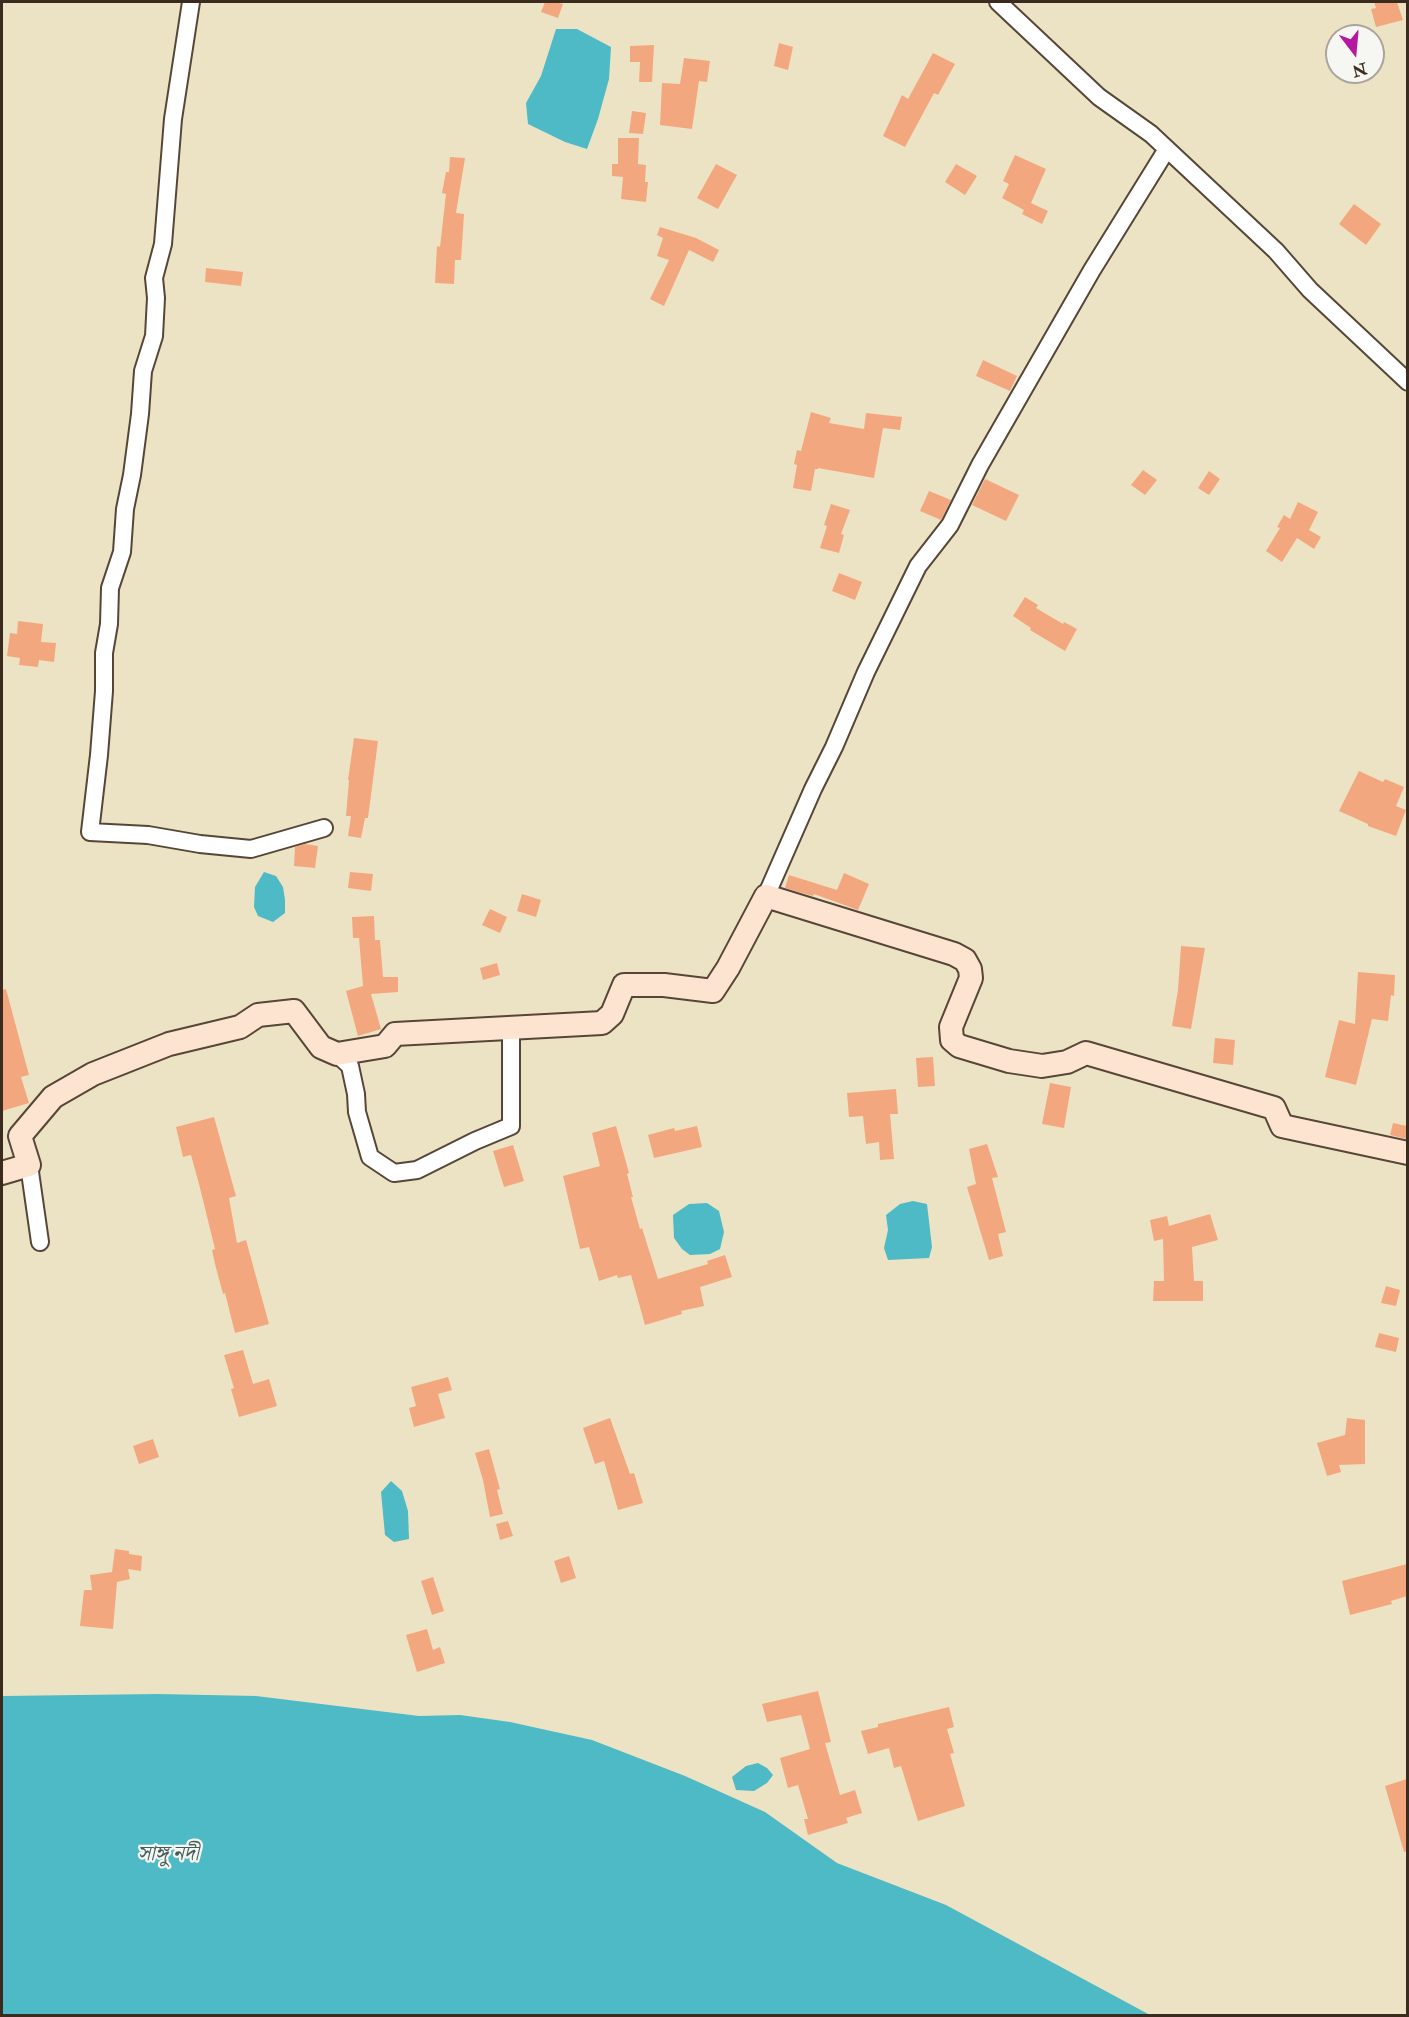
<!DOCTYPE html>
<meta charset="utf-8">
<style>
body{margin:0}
#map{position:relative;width:1409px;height:2017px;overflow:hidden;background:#ece3c4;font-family:"IM FELL Double Pica",serif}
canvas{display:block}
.frame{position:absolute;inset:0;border:3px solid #3b2a1e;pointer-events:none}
.north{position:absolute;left:1325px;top:24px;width:60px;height:60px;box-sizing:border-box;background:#f6f6f2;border:2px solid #aba49d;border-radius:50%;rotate:164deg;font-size:16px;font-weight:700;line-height:24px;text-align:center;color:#3b2a1e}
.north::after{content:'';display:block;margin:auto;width:21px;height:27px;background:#b5179e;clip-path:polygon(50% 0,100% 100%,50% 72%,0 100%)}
</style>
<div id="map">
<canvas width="1409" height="2017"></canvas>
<div class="frame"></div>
<div class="north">N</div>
</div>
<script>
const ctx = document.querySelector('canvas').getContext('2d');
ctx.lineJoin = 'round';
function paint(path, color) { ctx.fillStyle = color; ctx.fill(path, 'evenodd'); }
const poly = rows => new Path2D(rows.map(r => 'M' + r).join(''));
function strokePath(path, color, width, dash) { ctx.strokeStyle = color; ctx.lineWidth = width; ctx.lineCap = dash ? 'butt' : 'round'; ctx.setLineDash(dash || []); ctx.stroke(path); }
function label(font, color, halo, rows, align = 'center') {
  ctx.font = font + ' "IM FELL Double Pica","Noto Serif Bengali",serif'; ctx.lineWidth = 4.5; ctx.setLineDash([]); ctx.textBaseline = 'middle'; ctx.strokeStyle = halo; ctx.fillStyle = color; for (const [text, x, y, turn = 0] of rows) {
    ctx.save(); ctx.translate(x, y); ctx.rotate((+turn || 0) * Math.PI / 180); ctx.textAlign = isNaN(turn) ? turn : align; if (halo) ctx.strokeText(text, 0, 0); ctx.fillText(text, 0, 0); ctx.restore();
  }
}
const water = poly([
 [556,29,577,29,611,47,609,79,598,119,587,149,565,142,528,124,526,103,541,76],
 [264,872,276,876,283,887,285,900,285,913,273,922,258,916,254,907,255,887],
 [913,1201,927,1204,932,1247,929,1258,888,1260,884,1248,888,1230,886,1215,900,1204],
 [707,1203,719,1211,724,1232,720,1249,710,1254,690,1255,682,1249,674,1238,673,1215,689,1204],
 [391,1481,402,1491,408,1511,409,1539,394,1542,385,1535,381,1492],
 [158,1694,256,1696,419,1716,460,1715,510,1722,592,1740,685,1776,765,1812,837,1863,946,1905,1150,2015,2,2015,2,1696],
 [758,1763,767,1768,773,1775,767,1783,754,1791,736,1790,732,1777,746,1766]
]);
const building = poly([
 [545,2,555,2,563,4,558,18,541,12],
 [1374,2,1397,2,1403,20,1376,27,1371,9,1376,8],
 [779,43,793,47,788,70,774,66],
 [654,45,652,82,639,82,640,62,630,62,630,46],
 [933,53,955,64,938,95,934,93,905,147,883,136,902,95,908,99],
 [684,58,710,61,707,82,699,81,692,129,660,125,662,83,680,84],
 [632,111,646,113,643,134,629,133],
 [618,138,639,138,638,164,646,165,645,182,648,182,646,202,621,199,623,177,612,176,612,164,618,164],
 [1015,155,1046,169,1031,203,1048,211,1042,224,1022,214,1024,210,1002,198,1009,184,1003,181],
 [450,157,465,158,456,213,464,214,461,260,455,260,454,284,435,283,437,246,440,247,446,194,442,193,446,172,449,172],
 [716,164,737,175,718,209,697,198],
 [956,164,977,176,965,195,945,182],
 [1354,204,1381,224,1366,245,1339,224],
 [660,227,696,238,719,250,713,262,689,250,664,306,650,299,669,260,657,256,663,238,657,235],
 [206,268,243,272,241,286,205,282],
 [983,360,1017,376,1010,391,976,376],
 [811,412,831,418,829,423,864,429,866,413,902,417,900,430,883,428,874,478,818,468,818,469,815,469,811,491,793,488,797,465,794,464,797,450,801,451],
 [1143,470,1157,480,1145,495,1131,485],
 [1209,471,1220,479,1209,495,1198,488],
 [985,479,1019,495,1006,521,972,505],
 [929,491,951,500,941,520,920,511],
 [1298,502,1318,512,1309,530,1321,537,1314,549,1297,538,1282,562,1266,551,1280,528,1277,527,1284,515,1290,519],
 [831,504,850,510,841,534,844,535,839,553,820,548,827,526,824,525],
 [839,573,862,582,855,600,832,591],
 [1025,597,1038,605,1036,608,1063,624,1064,622,1077,629,1065,651,1030,630,1031,628,1013,616],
 [18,621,43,624,41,642,56,643,54,662,39,660,38,667,19,665,20,658,7,656,10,633,17,634],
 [354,738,378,741,368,818,365,818,361,838,348,836,351,816,346,816,349,780,348,780],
 [1359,771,1383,782,1385,779,1404,787,1396,806,1406,810,1396,836,1368,826,1368,824,1339,811],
 [305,844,318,846,315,868,294,866,295,847],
 [350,872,373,874,371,891,348,888],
 [844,873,869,884,858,910,814,894,813,896,785,888,789,875,837,890],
 [522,894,541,900,536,917,517,911],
 [490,909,507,917,500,933,482,925],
 [374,916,375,940,380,940,383,977,398,977,398,992,371,994,381,1029,358,1036,346,991,363,986,359,938,353,938,352,917],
 [1181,946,1205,948,1191,1029,1172,1026,1178,990],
 [497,963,500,975,483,980,480,968],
 [1358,972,1395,975,1394,996,1391,995,1388,1021,1372,1019,1356,1085,1325,1077,1339,1020,1355,1024],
 [6,989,29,1075,21,1077,29,1103,2,1111,2,990],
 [1215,1038,1235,1040,1233,1065,1213,1063],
 [933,1057,935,1086,918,1087,916,1058],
 [1050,1083,1071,1087,1064,1128,1042,1124],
 [896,1089,898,1114,890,1114,894,1159,880,1160,879,1142,866,1144,863,1116,849,1117,847,1093],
 [214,1117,236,1196,229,1198,237,1243,246,1240,269,1324,235,1333,225,1293,223,1294,215,1264,212,1250,215,1249,199,1184,191,1155,183,1157,176,1127],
 [1393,1123,1407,1126,1407,1139,1390,1135],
 [616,1126,629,1173,627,1174,633,1197,631,1197,640,1229,642,1228,658,1279,708,1264,707,1261,725,1255,732,1277,700,1287,704,1306,681,1311,682,1314,645,1325,631,1275,618,1278,617,1275,599,1281,589,1247,580,1249,563,1176,600,1166,592,1133],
 [697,1126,702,1147,654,1158,648,1135,674,1128,675,1131],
 [987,1144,998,1177,992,1178,1006,1232,998,1234,1003,1256,989,1260,967,1187,976,1184,969,1149],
 [513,1145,524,1181,504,1187,493,1151],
 [1210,1214,1218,1240,1192,1247,1194,1281,1203,1281,1203,1301,1153,1301,1154,1281,1164,1281,1163,1239,1154,1241,1150,1220,1167,1216,1169,1226],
 [1386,1286,1400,1290,1396,1306,1381,1303],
 [1379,1333,1399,1338,1396,1352,1375,1347],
 [243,1350,253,1384,269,1379,277,1406,239,1417,231,1389,234,1388,224,1355],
 [448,1377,452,1390,438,1394,445,1418,414,1427,409,1408,416,1406,411,1387],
 [610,1418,630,1474,634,1473,643,1503,618,1510,604,1461,595,1464,583,1428],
 [1347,1418,1365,1420,1365,1464,1339,1465,1341,1472,1327,1476,1317,1443,1345,1435],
 [153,1439,159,1457,139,1464,133,1446],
 [489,1449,500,1489,497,1490,503,1514,490,1517,483,1480,475,1453],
 [508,1521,513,1536,500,1540,496,1524],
 [115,1549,129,1551,129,1554,142,1556,141,1571,128,1569,130,1579,117,1582,113,1629,80,1626,84,1590,92,1590,90,1575,112,1572],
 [569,1556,576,1578,561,1583,554,1561],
 [1407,1564,1407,1596,1391,1601,1392,1604,1350,1615,1342,1581],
 [433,1577,444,1611,432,1615,421,1581],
 [427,1629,433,1650,440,1647,445,1663,417,1672,406,1635],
 [818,1691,831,1742,825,1743,840,1795,855,1790,862,1813,846,1818,848,1823,808,1835,804,1819,808,1819,798,1785,788,1788,780,1758,810,1749,801,1715,767,1722,762,1704],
 [949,1707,954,1727,947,1729,954,1753,950,1754,965,1806,918,1821,901,1766,894,1768,889,1748,868,1754,861,1731,878,1727,878,1724],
 [1407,1779,1407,1851,1404,1852,1385,1786]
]);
const street = poly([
 [191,2,173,119,163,244,154,278,156,298,154,336,143,371,140,414,132,475,125,509,122,552,110,588,109,624,104,653,104,691,99,755,90,832,148,835,200,844,251,849,324,828],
 [998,2,1099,97,1151,134,1276,251,1310,290,1408,382],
 [766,896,813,789,834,747,866,672,918,566,950,525,980,465,1092,270,1167,149],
 [337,1054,350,1066,356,1094,357,1112,370,1157,394,1173,417,1170,475,1141,511,1126,511,1028],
 [29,1165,40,1242]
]);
const secondary = poly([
 [2,1173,29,1165,20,1136,53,1097,93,1074,169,1044,240,1027,258,1015,294,1011,321,1047,337,1054,385,1046,395,1034,602,1023,612,1014,624,985,664,985,713,991,728,968,766,896,954,954,965,960,970,969,971,978,951,1027,952,1040,959,1046,1009,1061,1042,1066,1067,1062,1086,1053,1274,1108,1282,1126,1408,1153]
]);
const waterNames = [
 ["সাঙ্গু নদী",168,1855]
];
paint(water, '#4dbac6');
paint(building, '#f3a77f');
strokePath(street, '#564637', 20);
strokePath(secondary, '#564637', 26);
strokePath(street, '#fff', 16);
strokePath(secondary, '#fde4d1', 22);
label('italic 21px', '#415c59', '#f6f6f2', waterNames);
</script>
